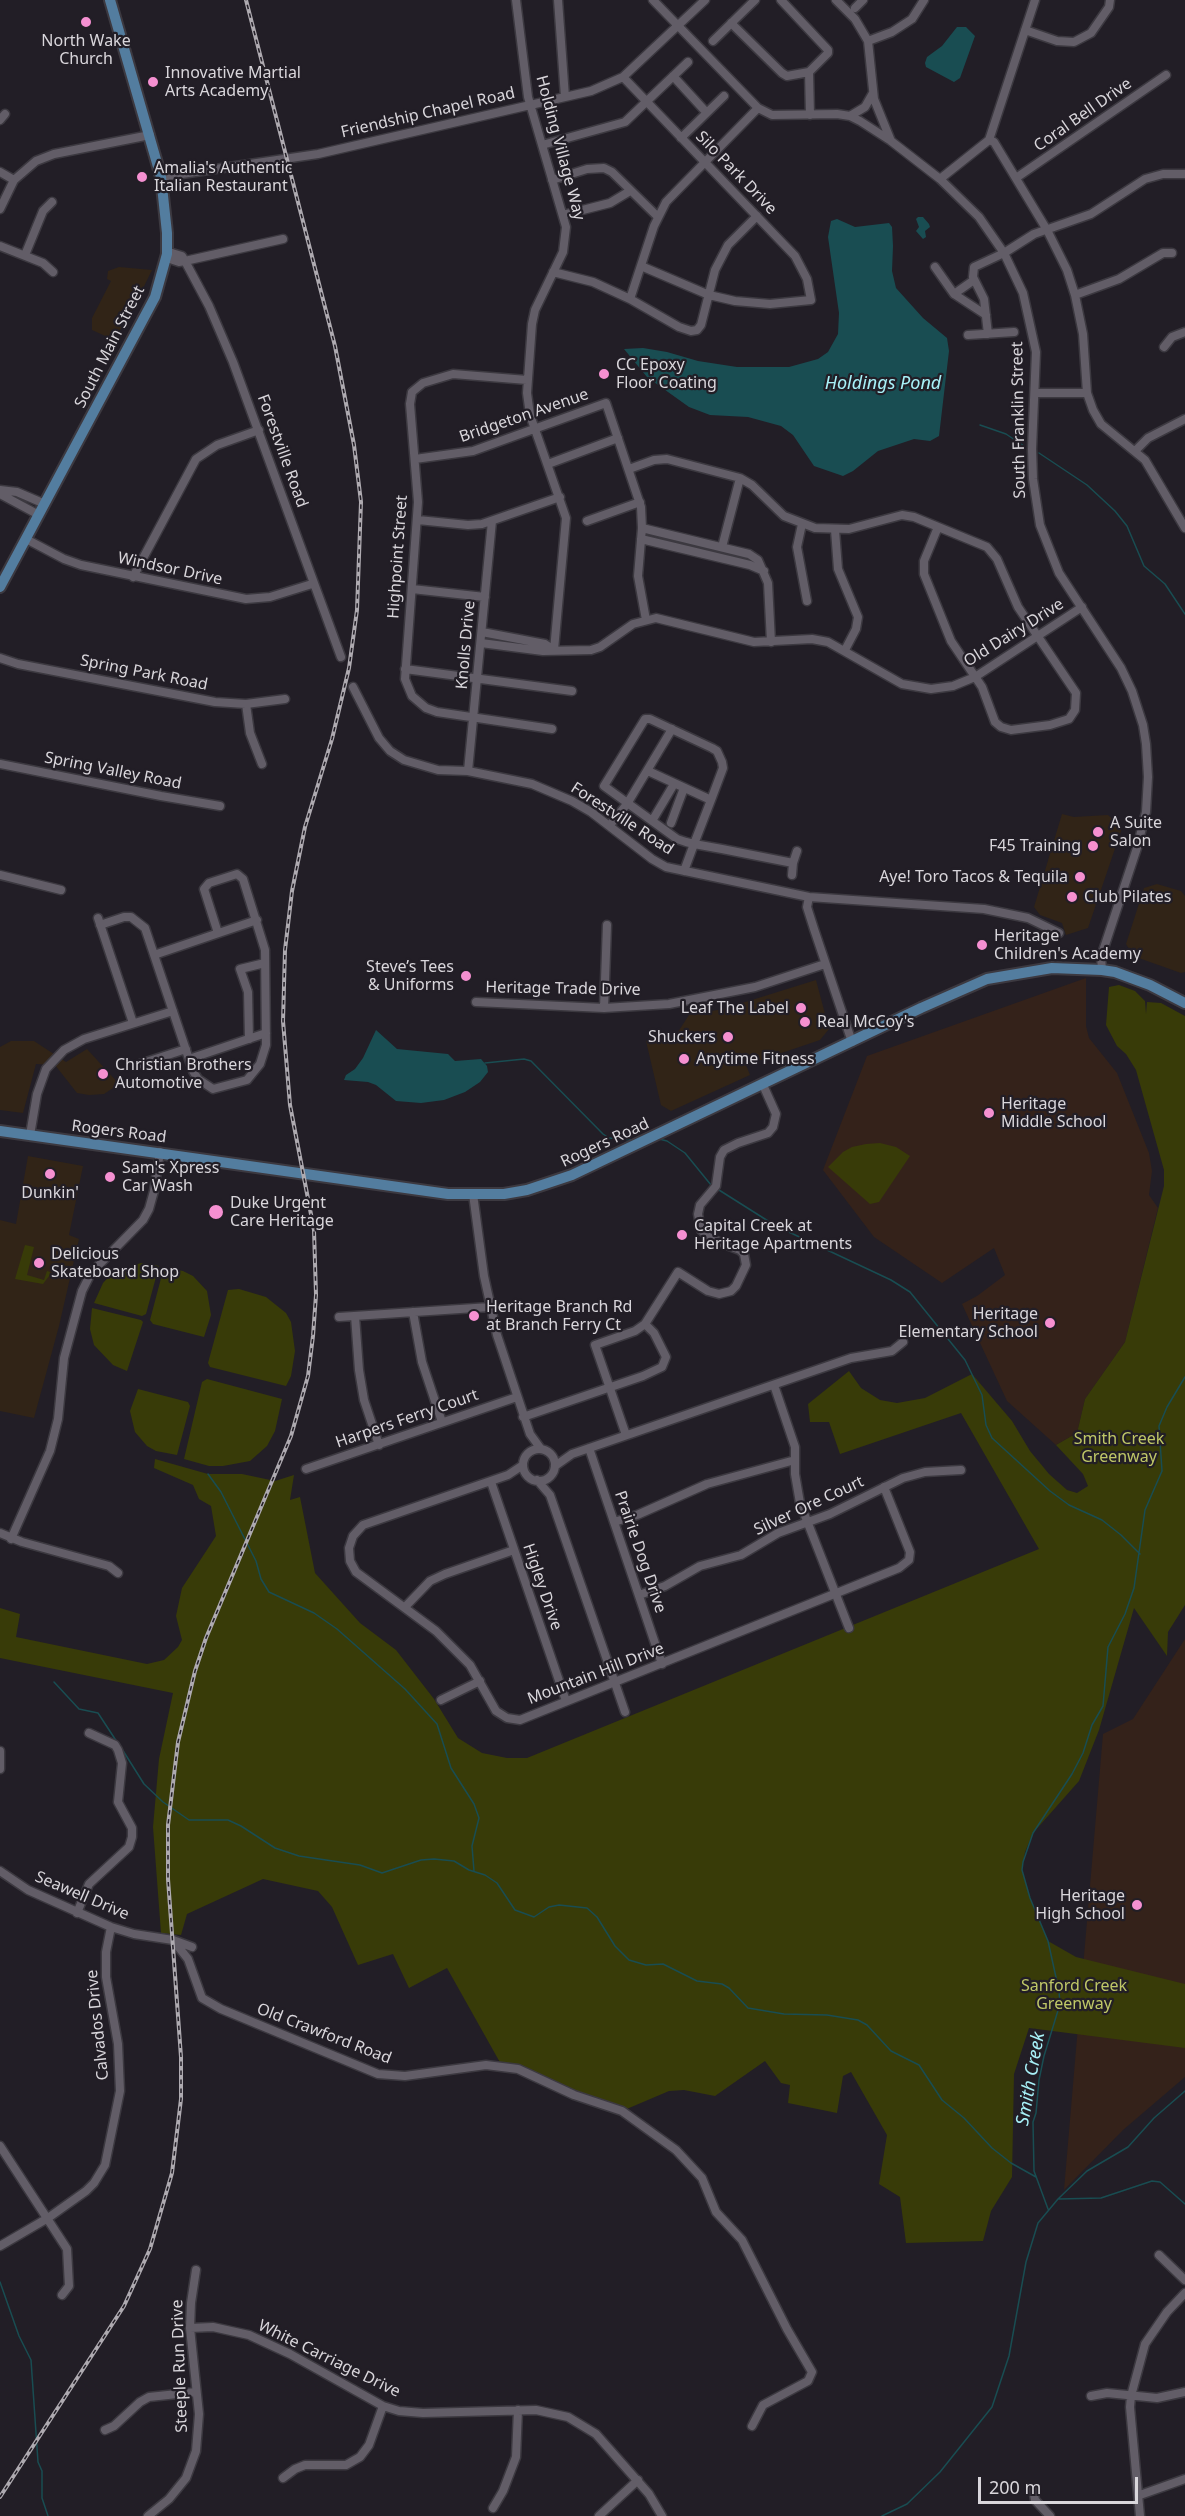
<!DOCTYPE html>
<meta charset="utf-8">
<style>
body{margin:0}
#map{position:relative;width:1185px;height:2516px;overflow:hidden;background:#221e26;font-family:"Noto Sans",sans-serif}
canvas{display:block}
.scale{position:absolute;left:978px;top:2477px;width:160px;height:27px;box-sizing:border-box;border:3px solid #d9d6db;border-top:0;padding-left:8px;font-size:18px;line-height:21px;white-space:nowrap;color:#d9d6db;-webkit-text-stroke:4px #221e26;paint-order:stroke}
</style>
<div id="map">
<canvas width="1185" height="2516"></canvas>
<div class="scale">200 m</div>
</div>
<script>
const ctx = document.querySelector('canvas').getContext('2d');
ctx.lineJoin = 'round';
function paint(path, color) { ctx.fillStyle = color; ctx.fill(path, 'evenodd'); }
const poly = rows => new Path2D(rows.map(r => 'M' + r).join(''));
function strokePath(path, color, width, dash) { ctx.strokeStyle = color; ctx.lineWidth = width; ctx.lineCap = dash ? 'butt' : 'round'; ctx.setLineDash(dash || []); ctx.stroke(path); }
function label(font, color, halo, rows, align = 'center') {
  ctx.font = font + ' "Noto Sans",sans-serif'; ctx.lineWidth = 4.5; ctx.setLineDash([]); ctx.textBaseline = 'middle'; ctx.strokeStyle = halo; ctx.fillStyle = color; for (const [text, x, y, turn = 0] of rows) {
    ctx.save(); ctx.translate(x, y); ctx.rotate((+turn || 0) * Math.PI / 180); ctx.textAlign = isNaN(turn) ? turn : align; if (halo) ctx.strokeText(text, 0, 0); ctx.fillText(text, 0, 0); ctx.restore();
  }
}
const commercial = poly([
 [119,267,152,270,126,323,112,339,92,330,92,318,111,281,107,279,108,271],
 [1062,814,1074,817,1108,815,1122,828,1088,928,1066,935,1062,923,1040,915,1034,907],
 [1157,884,1181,891,1185,896,1185,972,1181,973,1133,956,1126,944,1144,888],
 [816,980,829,1029,820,1040,746,1065,750,1075,671,1111,661,1105,646,1041,678,1032,689,1015,723,1009],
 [11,1041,34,1041,66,1062,87,1049,119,1084,104,1094,89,1095,77,1093,55,1065,36,1064,23,1113,0,1110,0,1047],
 [28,1156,83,1166,69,1235,79,1239,59,1326,34,1418,0,1411,0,1220,16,1224]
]);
const education = poly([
 [1086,978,1086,1026,1089,1038,1117,1073,1149,1153,1152,1171,1149,1195,1158,1208,1125,1342,1085,1399,1077,1433,1056,1445,1007,1401,962,1304,977,1296,1005,1275,994,1248,942,1283,874,1237,823,1170,867,1056],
 [1185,1639,1185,2077,1123,2130,1064,2190,1103,1734,1133,1719]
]);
const green = poly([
 [1119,985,1135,991,1145,1001,1146,1014,1147,1002,1161,1003,1185,1016,1185,1605,1168,1632,1167,1656,1134,1608,1099,1730,1079,1781,1033,1833,1025,1852,1022,1870,1030,1898,1048,1941,1076,1957,1185,1984,1185,2048,1029,2028,1014,2074,1012,2177,991,2211,983,2241,906,2243,900,2197,879,2184,887,2135,851,2072,843,2076,837,2113,788,2103,790,2085,781,2083,765,2061,715,2096,684,2090,669,2091,622,2111,502,2066,447,1968,409,1988,393,1954,358,1965,332,1907,318,1891,263,1879,187,1914,181,1935,161,1933,153,1827,159,1759,173,1693,0,1658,0,1608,20,1614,16,1637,147,1664,164,1660,178,1647,182,1640,176,1616,182,1588,216,1536,211,1506,199,1499,193,1485,154,1468,155,1459,208,1474,242,1474,275,1481,294,1475,290,1500,300,1497,315,1573,360,1623,396,1650,434,1699,458,1738,482,1753,507,1758,527,1758,1039,1549,961,1413,840,1454,829,1422,810,1422,808,1404,849,1371,861,1388,880,1400,897,1403,925,1398,972,1374,1012,1421,1030,1451,1049,1474,1067,1490,1077,1493,1088,1486,1083,1474,1056,1445,1077,1433,1085,1399,1125,1342,1164,1186,1164,1170,1136,1070,1126,1054,1117,1046,1106,1025,1109,987],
 [880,1143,896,1147,910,1156,879,1202,870,1204,828,1167,843,1152,852,1147,866,1144],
 [25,1245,34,1247,27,1275,44,1280,47,1271,50,1272,49,1276,43,1284,15,1279],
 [141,1263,159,1266,146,1314,142,1316,94,1303,103,1283,113,1272],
 [164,1267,183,1271,193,1276,207,1291,211,1315,204,1337,153,1324,150,1320],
 [239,1289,266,1297,286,1313,291,1322,295,1351,291,1376,286,1386,210,1367,208,1363,228,1290],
 [92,1308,141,1320,143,1322,127,1371,113,1365,94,1345,90,1329],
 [207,1379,282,1399,275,1431,267,1446,250,1461,223,1466,209,1466,184,1459,202,1382],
 [138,1389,188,1402,190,1406,177,1455,156,1451,147,1446,135,1432,130,1411]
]);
const water = poly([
 [957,27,966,27,975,36,960,78,954,82,926,67,925,63,927,57,942,46],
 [918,217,923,217,929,224,930,227,925,231,926,237,923,239,916,231,919,227,916,219],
 [837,219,855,227,889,223,892,227,893,246,892,271,896,288,923,318,947,338,949,351,939,436,930,441,914,439,878,451,853,471,843,476,814,466,793,435,781,426,748,417,710,415,689,407,647,377,624,349,643,348,667,352,698,361,737,367,789,367,818,359,828,352,838,334,839,313,828,237,831,221],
 [376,1030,397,1049,448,1054,455,1061,481,1059,487,1066,488,1072,480,1082,465,1092,444,1100,421,1103,396,1101,376,1085,368,1082,344,1080,346,1075,355,1069,363,1058]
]);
const stream = poly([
 [980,425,1006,434,1024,446],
 [1039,453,1087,485,1115,511,1127,526,1144,566,1165,584,1185,614],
 [485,1063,524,1059,531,1061,603,1134,609,1138,633,1140],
 [659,1139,667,1141,685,1153,711,1185],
 [719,1190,776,1226,891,1280,910,1292,965,1360,982,1395,986,1425,992,1438,1050,1491,1069,1505,1102,1520,1121,1535,1140,1554],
 [208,1474,221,1492,256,1561,261,1579,269,1592,314,1613,337,1629,405,1689,437,1724,451,1768,474,1804,479,1818,472,1846,474,1871],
 [54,1682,79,1709,98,1713,117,1742],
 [122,1749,144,1784,163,1802,189,1820,228,1820,241,1826,275,1848,299,1856,360,1865,382,1873,421,1860,434,1859,454,1861,469,1870,485,1875,497,1883,515,1910,534,1917,549,1907,559,1905,587,1908,597,1917,615,1946,629,1960,646,1965,663,1964,697,1981,722,1984,729,1988,748,2008,784,2014,827,2015,858,2020,867,2025,891,2051,919,2065,942,2100,964,2118,992,2148,1011,2163,1036,2177],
 [1059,2199,1101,2198,1152,2181,1160,2182,1185,2204],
 [1048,2209,1034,2171,1033,2122,1036,2113,1039,2080,1044,2056,1060,2004,1059,1991,1048,1941,1030,1898,1022,1870,1023,1862,1033,1833,1072,1774,1083,1753,1092,1725,1103,1706,1108,1647,1125,1614,1134,1588,1145,1510,1162,1471,1159,1426,1167,1407,1185,1377],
 [0,2282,19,2336,31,2360,38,2462,42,2471,42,2498,48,2516],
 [882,2516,907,2504,940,2472,992,2407,1009,2356,1026,2262,1038,2223,1058,2199,1087,2171,1128,2147,1154,2118,1185,2091]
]);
const minor = poly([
 [516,0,528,97,566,227,563,252,535,310,532,324,527,393,530,415,566,518,554,650],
 [558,0,565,97],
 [653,0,758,108,772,115,837,114,850,116,860,121,891,141,940,179,979,217,1004,253,1023,293,1036,352,1032,449,1033,479,1040,525,1059,573,1121,668,1132,691,1143,725,1146,744,1148,777,1146,812,1137,848,1101,957,1102,970],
 [781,0,828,50,828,53,809,72,810,115],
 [836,0,855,19,868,41,874,99,891,141],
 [855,8,863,0],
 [731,23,782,73,787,76,809,72],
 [1025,30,1057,41,1074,42,1091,33,1109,7,1110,0],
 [713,41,755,0],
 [868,41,892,32,912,19,924,0],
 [673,76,706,112],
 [623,77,795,256,807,279,811,300,770,304,735,301,709,295,641,266],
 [850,116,865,107,873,93],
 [0,120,5,114],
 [681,138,724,96],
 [989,140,994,142,1047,230,1067,270,1075,295,1083,334,1087,393,1093,410,1101,424,1145,460,1185,528],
 [542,145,625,122,688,62],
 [0,172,14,180],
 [161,177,318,154,591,91,623,77,705,0],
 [1016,178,1166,75],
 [940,179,989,140,1035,0],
 [552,180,587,169,604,168,612,172,658,217],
 [0,209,14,180,36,161,54,154,150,135],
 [563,215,610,203,630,191],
 [283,239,185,261,209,306,233,362,341,657],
 [0,246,43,263,53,272],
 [172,253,182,256,185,261,179,262,170,259,167,254,172,253],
 [25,255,43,211,52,202],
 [935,267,954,294,986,315],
 [553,272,593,282,630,299,679,327,691,331,697,330,701,325,715,270,728,245,757,216],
 [954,294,974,280],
 [1075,295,1119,279,1163,253,1172,253],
 [630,299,654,226,666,202,758,108],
 [988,334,984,299,973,277,974,267,1004,253,1034,234,1091,214,1145,179,1163,174,1185,174],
 [968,335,1014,332],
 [1164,347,1172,337,1185,332],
 [527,380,453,374,423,383,412,392,410,404,418,502,405,679,412,696,426,708,437,712,552,729],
 [1036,393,1087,393],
 [1135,451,1148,438,1185,419],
 [415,459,473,451,606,403,641,507,642,528,638,576,646,620],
 [548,464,618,438],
 [629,469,654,460,667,459,740,478,752,485,784,516,815,528,849,529,902,515,914,517,987,547,997,559,1018,607,1076,693,1075,710,1069,719,1050,725,1011,730,1001,727,995,722,982,687,951,641,924,574,924,561,938,527],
 [0,490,17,492,45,504],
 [0,494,39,515],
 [418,520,468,525,482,524,560,497],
 [587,521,640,502],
 [802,524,797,547,807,601],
 [642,528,749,554,758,560,768,583,771,642],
 [835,530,838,569,858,617,856,629,845,650],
 [26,539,64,559,81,565,246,599,270,597,312,584],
 [641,539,750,565,764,571],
 [722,547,740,478],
 [133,577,196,459,217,445,259,430],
 [412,589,485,597],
 [482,632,545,644,554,650],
 [481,643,543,651,591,650,600,647,633,624,656,618,754,642,812,639,828,642,902,684,931,689,953,686,975,677,1082,607],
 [0,658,18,664,215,702,246,704,285,699],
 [405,669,572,691],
 [353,687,379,738,390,751,404,760,438,770,468,771,532,784,572,801,591,812,652,859,666,867,809,897,984,909,1028,918,1059,933],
 [246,704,250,733,262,764],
 [0,764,161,796,220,806],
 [468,771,492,521],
 [648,771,711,800],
 [652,821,674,784],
 [671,823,684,788],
 [610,825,627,804,672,729],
 [684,871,694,844,711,800,723,768,722,762,717,751,712,748,650,719,645,719,604,786,677,839,686,842,694,844,722,849,793,863,797,851],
 [0,875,61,890],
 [792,875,793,863],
 [809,897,807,907,814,929,852,1042],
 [98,918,133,1023],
 [100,925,124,917,131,917,145,928,193,1071,198,1079,213,1089,247,1080,260,1064,266,1045,265,950,243,879,237,874,209,883,204,889,218,933],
 [154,955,257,920],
 [476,1002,604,1008,669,1004,755,987,825,964],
 [604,1008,607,925],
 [249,1039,248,992,240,969,265,963],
 [189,1059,266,1033],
 [134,1066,186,1049],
 [30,1135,37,1094,46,1069,64,1050,84,1039,173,1011],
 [473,1194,484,1276,497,1335,530,1434,541,1449],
 [413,1312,422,1362,442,1422],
 [355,1316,359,1370,364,1400,379,1445],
 [339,1317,490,1307],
 [774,1385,795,1447,795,1474,800,1503,849,1628],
 [523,1417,643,1376,662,1367,666,1357,654,1333,645,1324],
 [626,1435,595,1345,635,1331,645,1324,678,1272,708,1291,719,1294,731,1291,736,1286,746,1265,744,1254,740,1250,711,1239,701,1230,698,1214,700,1205,716,1186,720,1157,724,1150,738,1143,768,1133,773,1127,776,1114,763,1085],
 [589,1448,662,1664],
 '523 1465a16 16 0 1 1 32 0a16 16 0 1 1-32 0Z',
 [523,1465,508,1475,363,1525,353,1536,349,1548,350,1561,356,1572,436,1631,470,1665,496,1711,507,1718,520,1720,899,1568,909,1560,910,1552,884,1487],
 [555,1466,572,1454,851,1358,892,1351,903,1342],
 [306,1469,517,1397],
 [537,1480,550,1495,625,1712],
 [491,1482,566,1701],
 [614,1522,637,1515,707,1484,795,1460],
 [0,1533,22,1542,109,1566,118,1573],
 [11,1539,50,1451,58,1419,64,1358,82,1291,91,1273,143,1220,149,1209,154,1191,160,1152],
 [639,1595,665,1586,700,1566,741,1555,778,1533,830,1514,903,1478,925,1472,961,1470],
 [405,1607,430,1581,445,1574,514,1550],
 [441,1700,480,1681],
 [0,1751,0,1769],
 [0,1871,28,1890,111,1927,134,1934,173,1940,192,1947],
 [77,1913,89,1884,129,1847,132,1837,132,1828,118,1802,122,1763,118,1750,115,1745,89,1733],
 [173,1940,188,1959,202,1998,221,2009,378,2074,405,2076,486,2065,518,2069,574,2095,622,2111,676,2150,702,2178,716,2212,742,2240,787,2329,812,2372,808,2381,763,2405,752,2426],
 [0,2146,67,2249,69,2286,62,2295],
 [0,2246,48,2218,86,2191,94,2183,105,2165,120,2091,118,2044,106,1977,106,1952,111,1927],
 [1159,2255,1185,2280],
 [190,2328,213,2327,249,2335,290,2354,383,2406,399,2411,423,2413,536,2410,568,2417,596,2434,649,2494,662,2516],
 [1091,2396,1107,2393,1157,2398,1185,2392],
 [105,2430,114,2426,140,2402,149,2397,196,2392],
 [283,2478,295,2469,305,2465,346,2465,360,2457,369,2445,383,2406],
 [1033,2489,1035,2500,1050,2516],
 [1140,2495,1185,2479],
 [493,2508,503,2491,516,2457,518,2410],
 [148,2516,169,2499,186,2478,196,2451,199,2414,190,2328,191,2303,196,2270],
 [599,2516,638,2480],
 [1140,2516,1130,2407,1131,2396,1145,2344,1167,2312,1185,2293]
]);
const major = poly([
 [0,587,155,297,167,254,167,233,161,177,110,0],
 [0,1131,448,1194,504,1194,527,1190,572,1175,921,1008,987,979,1052,968,1102,970,1115,972,1150,985,1185,1003]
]);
const rail = poly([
 [0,2497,124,2306,150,2249,172,2173,181,2099,181,2057,168,1879,168,1825,178,1742,195,1671,206,1638,291,1436,308,1376,313,1336,316,1295,314,1230,290,1105,283,1021,285,950,292,891,305,827,332,739,349,668,357,610,361,502,354,445,335,346,246,0]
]);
const markers = [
 [86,22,6,"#f590d1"],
 [153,82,6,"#f590d1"],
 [142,177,6,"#f590d1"],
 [604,374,6,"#f590d1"],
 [1098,832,6,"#f590d1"],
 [1093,846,6,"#f590d1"],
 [1080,877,6,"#f590d1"],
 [1072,897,6,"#f590d1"],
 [982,945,6,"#f590d1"],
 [466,976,6,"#f590d1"],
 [801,1008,6,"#f590d1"],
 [805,1022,6,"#f590d1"],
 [728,1037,6,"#f590d1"],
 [684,1059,6,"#f590d1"],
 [103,1074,6,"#f590d1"],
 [989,1113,6,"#f590d1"],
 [50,1174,6,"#f590d1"],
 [110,1177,6,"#f590d1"],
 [216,1212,8,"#f590d1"],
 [682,1235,6,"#f590d1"],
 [39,1263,6,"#f590d1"],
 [474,1316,6,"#f590d1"],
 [1050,1323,6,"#f590d1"],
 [1137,1905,6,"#f590d1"]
];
const poiNames = [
 ["North Wake",86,41,"center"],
 ["Church",86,59,"center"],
 ["Innovative Martial",165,73],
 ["Arts Academy",165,91],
 ["Amalia's Authentic",154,168],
 ["Italian Restaurant",154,186],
 ["CC Epoxy",616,365],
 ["Floor Coating",616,383],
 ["A Suite",1110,823],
 ["Salon",1110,841],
 ["F45 Training",1081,846,"right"],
 ["Aye! Toro Tacos & Tequila",1068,877,"right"],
 ["Club Pilates",1084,897],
 ["Heritage",994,936],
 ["Children's Academy",994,954],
 ["Steve’s Tees",454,967,"right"],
 ["& Uniforms",454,985,"right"],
 ["Leaf The Label",789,1008,"right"],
 ["Real McCoy's",817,1022],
 ["Shuckers",716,1037,"right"],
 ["Anytime Fitness",696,1059],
 ["Christian Brothers",115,1065],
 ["Automotive",115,1083],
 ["Heritage",1001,1104],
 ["Middle School",1001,1122],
 ["Sam's Xpress",122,1168],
 ["Car Wash",122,1186],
 ["Dunkin'",50,1193,"center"],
 ["Duke Urgent",230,1203],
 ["Care Heritage",230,1221],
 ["Capital Creek at",694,1226],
 ["Heritage Apartments",694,1244],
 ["Delicious",51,1254],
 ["Skateboard Shop",51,1272],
 ["Heritage Branch Rd",486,1307],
 ["at Branch Ferry Ct",486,1325],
 ["Heritage",1038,1314,"right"],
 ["Elementary School",1038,1332,"right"],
 ["Heritage",1125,1896,"right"],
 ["High School",1125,1914,"right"]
];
const streetNames = [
 ["Friendship Chapel Road",428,113,-13],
 ["Coral Bell Drive",1083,115,-35],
 ["Holding Village Way",560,148,75],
 ["Silo Park Drive",736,173,46],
 ["South Main Street",110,347,-63],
 ["Bridgeton Avenue",524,416,-19],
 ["South Franklin Street",1019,420,-91],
 ["Forestville Road",282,451,70],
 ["Highpoint Street",398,557,-86],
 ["Windsor Drive",170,569,12],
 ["Old Dairy Drive",1014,633,-32],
 ["Knolls Drive",466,645,-85],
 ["Spring Park Road",144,673,11],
 ["Spring Valley Road",113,771,11],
 ["Forestville Road",622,819,33],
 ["Heritage Trade Drive",563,989,1],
 ["Rogers Road",119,1132,7],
 ["Rogers Road",605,1143,-25],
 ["Harpers Ferry Court",407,1419,-19],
 ["Silver Ore Court",809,1506,-25],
 ["Prairie Dog Drive",640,1552,71],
 ["Higley Drive",542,1587,71],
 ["Mountain Hill Drive",596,1674,-21],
 ["Seawell Drive",82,1896,23],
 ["Calvados Drive",98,2025,-96],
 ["Old Crawford Road",324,2034,21],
 ["White Carriage Drive",329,2359,26],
 ["Steeple Run Drive",180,2366,-92]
];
const parkNames = [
 ["Smith Creek",1119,1439],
 ["Greenway",1119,1457],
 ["Sanford Creek",1074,1986],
 ["Greenway",1074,2004]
];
const waterNames = [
 ["Holdings Pond",883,384],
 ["Smith Creek",1031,2079,-80]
];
paint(commercial, '#312417');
paint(education, '#34221a');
paint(green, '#383b08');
paint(water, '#194d52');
strokePath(stream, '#194d52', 1.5);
strokePath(minor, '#3c3940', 11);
strokePath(major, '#3c3940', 14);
strokePath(minor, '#625d67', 8);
strokePath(major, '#537d9f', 10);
strokePath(rail, '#aeaab0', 4);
strokePath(rail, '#221e26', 1.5, [4.5]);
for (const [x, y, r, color] of markers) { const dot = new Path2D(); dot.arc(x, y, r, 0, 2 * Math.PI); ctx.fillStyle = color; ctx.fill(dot); strokePath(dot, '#221e26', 2); }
label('16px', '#d9d6db', '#221e26', poiNames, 'left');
label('16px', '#d9d6db', '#221e26', streetNames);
label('16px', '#bfc767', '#221e26', parkNames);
label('italic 18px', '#a8f1f8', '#221e26', waterNames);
</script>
